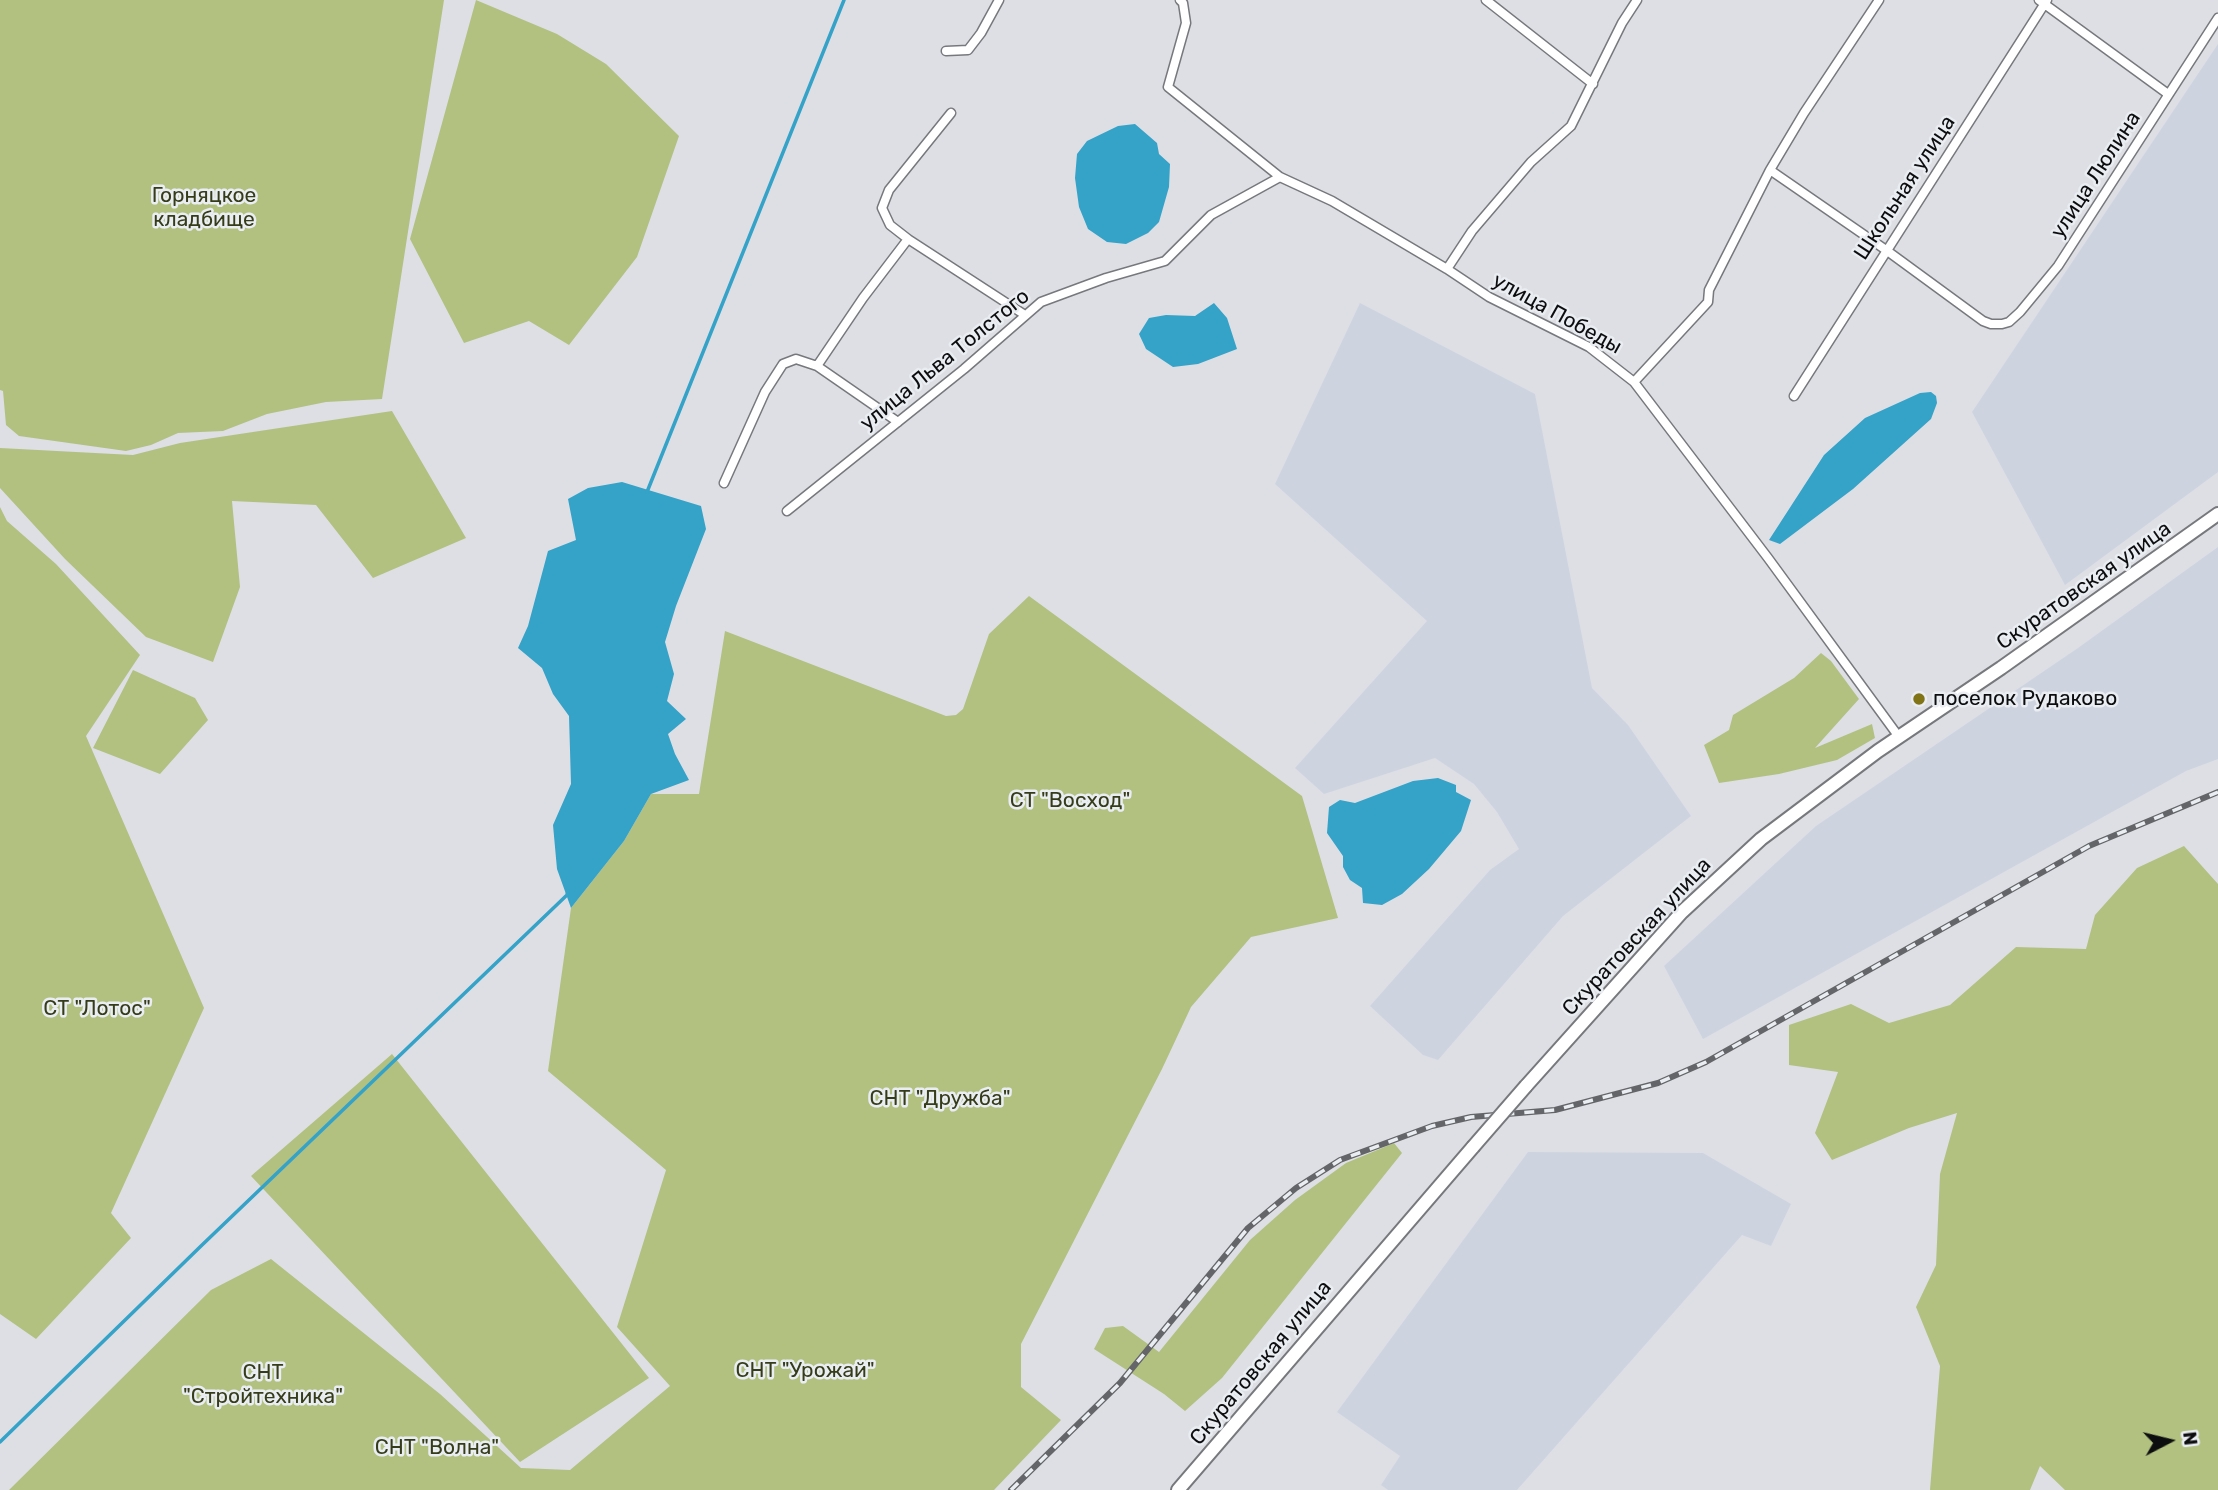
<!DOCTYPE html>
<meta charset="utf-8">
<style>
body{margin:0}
#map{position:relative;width:2218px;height:1490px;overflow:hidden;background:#dddfe5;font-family:Rubik,sans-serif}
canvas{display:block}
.north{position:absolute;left:2134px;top:1406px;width:70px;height:70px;-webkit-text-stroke:5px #eaedf2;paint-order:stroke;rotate:83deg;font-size:19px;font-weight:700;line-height:28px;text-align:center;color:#0c0d0e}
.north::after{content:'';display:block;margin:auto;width:24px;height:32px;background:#0c0d0e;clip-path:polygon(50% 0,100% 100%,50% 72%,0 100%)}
</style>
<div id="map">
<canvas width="2218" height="1490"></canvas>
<div class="north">N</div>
</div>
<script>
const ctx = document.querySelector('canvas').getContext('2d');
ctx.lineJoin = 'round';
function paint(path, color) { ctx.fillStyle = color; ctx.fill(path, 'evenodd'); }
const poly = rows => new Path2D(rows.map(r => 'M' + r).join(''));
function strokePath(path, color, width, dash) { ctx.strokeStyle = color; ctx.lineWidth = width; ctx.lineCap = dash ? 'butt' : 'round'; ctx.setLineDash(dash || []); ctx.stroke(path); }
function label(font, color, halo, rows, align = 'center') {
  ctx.font = font + ' Rubik,sans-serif'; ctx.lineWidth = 5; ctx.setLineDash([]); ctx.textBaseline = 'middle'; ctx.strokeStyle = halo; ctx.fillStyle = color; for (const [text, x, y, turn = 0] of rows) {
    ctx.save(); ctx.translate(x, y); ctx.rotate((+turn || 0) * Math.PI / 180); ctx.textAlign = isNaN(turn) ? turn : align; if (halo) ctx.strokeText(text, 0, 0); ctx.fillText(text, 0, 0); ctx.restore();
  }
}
const built = poly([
 [2218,44,2218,472,2065,585,1972,412],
 [1360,303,1535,394,1592,688,1628,725,1691,816,1563,916,1438,1060,1423,1055,1370,1006,1490,870,1519,849,1497,812,1474,784,1435,758,1324,794,1295,768,1427,621,1275,484],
 [2218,547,2218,759,2186,771,1703,1039,1664,966,1816,826,2078,648],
 [1528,1152,1703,1153,1791,1204,1771,1246,1742,1235,1517,1490,1388,1490,1381,1485,1400,1456,1337,1412]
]);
const green = poly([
 [0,0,444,0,382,399,326,402,267,414,223,431,178,433,151,445,126,451,19,436,6,425,3,391,0,390],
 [476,0,557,34,606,64,679,136,637,257,569,345,529,321,464,343,410,239],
 [392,411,466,538,373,578,316,505,232,501,240,587,213,662,146,637,65,559,0,488,0,448,133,455,180,443],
 [0,507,7,521,56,564,140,655,86,736,204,1008,111,1213,131,1238,36,1339,0,1314],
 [1029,596,1302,796,1338,918,1251,937,1191,1007,1162,1069,1021,1344,1021,1387,1061,1420,994,1490,9,1490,211,1290,271,1259,440,1394,521,1468,570,1470,670,1386,617,1327,666,1170,548,1071,571,908,624,841,651,794,699,794,725,631,946,716,956,715,963,709,989,634],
 [1821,653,1831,661,1859,699,1815,748,1872,724,1875,738,1837,760,1779,774,1719,783,1704,745,1729,730,1733,715,1794,678],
 [133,670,195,698,208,720,160,774,93,748],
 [2184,846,2218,884,2218,1490,2065,1490,2040,1466,2030,1490,1930,1490,1940,1366,1916,1307,1936,1265,1940,1174,1957,1113,1909,1128,1832,1160,1815,1133,1838,1072,1789,1065,1789,1025,1851,1004,1889,1023,1950,1005,2016,947,2086,949,2095,915,2137,868],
 [392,1054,649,1378,520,1462,251,1176],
 [1394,1143,1402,1153,1222,1378,1185,1411,1164,1394,1094,1349,1105,1328,1123,1326,1159,1352,1250,1240,1295,1200,1346,1163]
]);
const water = poly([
 [1135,124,1157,143,1159,154,1170,164,1169,187,1159,222,1148,233,1126,244,1107,242,1088,229,1079,207,1075,178,1077,154,1087,141,1118,126],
 [1214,303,1227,318,1237,349,1198,364,1173,367,1146,349,1139,334,1149,318,1166,315,1195,316],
 [1931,392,1936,396,1937,403,1931,419,1853,489,1780,544,1769,540,1824,455,1865,418,1920,393],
 [622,482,701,506,706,529,676,606,665,642,674,674,667,701,686,719,668,734,675,754,689,780,651,794,624,841,571,908,557,869,553,825,571,784,569,716,553,694,542,668,518,648,528,626,548,551,576,540,568,499,588,488],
 [1438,778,1456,785,1456,792,1471,800,1461,831,1429,869,1402,894,1382,905,1363,903,1362,888,1350,880,1343,867,1343,856,1327,833,1329,807,1340,800,1355,803,1413,781]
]);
const stream = poly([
 [647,492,844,0],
 [0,1442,201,1246,567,895,568,891]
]);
const street = poly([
 [1180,0,1183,3,1186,23,1168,87,1280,177,1332,201,1447,269,1489,297,1589,347,1634,382,1768,558,1899,737],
 [1486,0,1593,84],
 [2039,0,2168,94],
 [946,51,968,50,981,33,999,0],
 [1770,170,1886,250,1983,321,1991,324,2002,324,2009,322,2020,312,2058,266,2218,18],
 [908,239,1025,315],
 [1447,269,1472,231,1531,162,1571,126,1622,23,1637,0],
 [817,366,863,298,908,239,890,225,882,208,889,190,951,113],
 [1634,382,1708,302,1709,290,1770,170,1804,113,1879,0],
 [1794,396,2047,0],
 [724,483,765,392,783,364,796,359,817,366,898,422],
 [787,511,964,369,1041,302,1106,278,1165,261,1211,215,1280,177]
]);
const secondary = poly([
 [1526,1086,1682,912,1761,839,1878,751,2001,668,2218,514],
 [1178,1490,1473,1147]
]);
const rail = poly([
 [1011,1490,1120,1383,1248,1228,1296,1188,1340,1160,1432,1126,1471,1117,1555,1110,1658,1083,1706,1062,2089,846,2218,792]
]);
const secondaryBridge = poly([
 [1473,1147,1526,1086]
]);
const markers = [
 [1919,699,7,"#807416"]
];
const streetNames = [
 ["улица Люлина",2096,175,-57],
 ["Школьная улица",1905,188,-57],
 ["улица Победы",1557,314,29],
 ["улица Льва Толстого",945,360,-39],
 ["Скуратовская улица",2084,586,-35],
 ["Скуратовская улица",1637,937,-47],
 ["Скуратовская улица",1261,1363,-50]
];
const parkNames = [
 ["Горняцкое",204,196],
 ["кладбище",204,220],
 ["СТ \"Восход\"",1070,801],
 ["СТ \"Лотос\"",97,1009],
 ["СНТ \"Дружба\"",940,1099],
 ["СНТ \"Урожай\"",805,1371],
 ["СНТ",263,1373],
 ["\"Стройтехника\"",263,1397],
 ["СНТ \"Волна\"",437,1448]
];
const poiNames = [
 ["поселок Рудаково",1933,699]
];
paint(built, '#ced4df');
paint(green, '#b2c180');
paint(water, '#35a2c8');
strokePath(stream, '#35a2c8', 3.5);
strokePath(street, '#76787c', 11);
strokePath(secondary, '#76787c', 16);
strokePath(street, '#fff', 8);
strokePath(secondary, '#fff', 12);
strokePath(rail, '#646568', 6);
strokePath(rail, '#eaedf2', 3.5, [10]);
strokePath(secondaryBridge, '#76787c', 16, []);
strokePath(secondaryBridge, '#fff', 12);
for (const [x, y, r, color] of markers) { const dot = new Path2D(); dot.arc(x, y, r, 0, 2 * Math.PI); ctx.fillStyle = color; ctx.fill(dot); strokePath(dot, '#eaedf2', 2.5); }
label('21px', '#0c0d0e', '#eaedf2', streetNames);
label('21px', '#353c18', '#eaedf2', parkNames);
label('21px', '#0c0d0e', '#eaedf2', poiNames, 'left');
</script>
